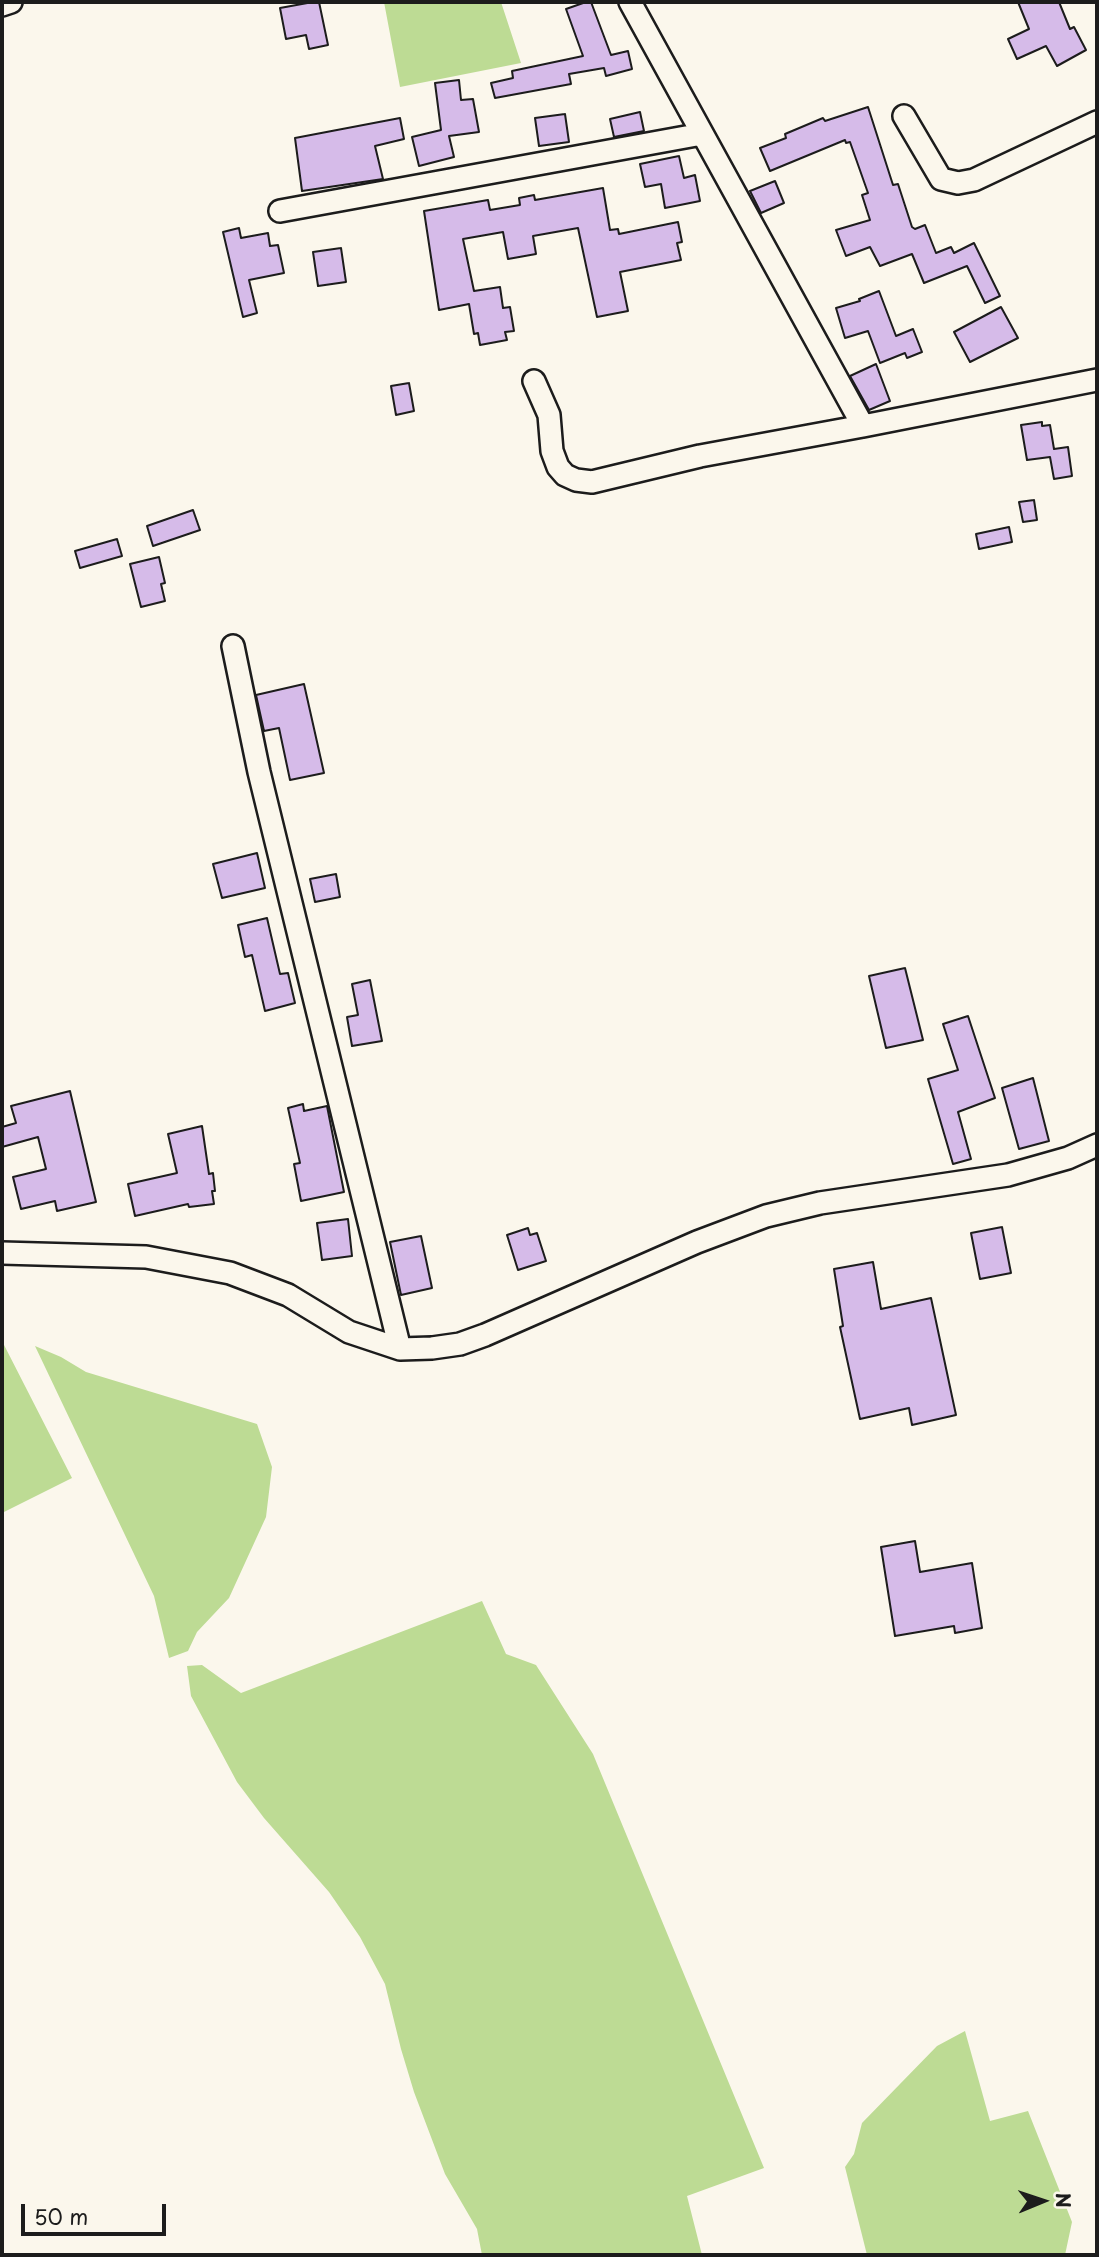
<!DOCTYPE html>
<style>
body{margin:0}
#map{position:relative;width:1099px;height:2257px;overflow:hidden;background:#fbf7ec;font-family:"Playpen Sans",sans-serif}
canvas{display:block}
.frame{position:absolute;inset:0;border:4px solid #1c1c1c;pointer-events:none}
.north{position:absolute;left:1008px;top:2166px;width:70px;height:70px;-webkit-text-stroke:5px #fbf7ec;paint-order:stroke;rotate:88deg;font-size:19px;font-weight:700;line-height:28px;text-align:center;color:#1c1c1c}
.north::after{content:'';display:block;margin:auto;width:24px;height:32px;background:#1c1c1c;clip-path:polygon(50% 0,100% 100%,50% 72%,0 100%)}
.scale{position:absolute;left:21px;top:2204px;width:145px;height:32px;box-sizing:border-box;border:4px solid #1c1c1c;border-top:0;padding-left:9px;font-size:21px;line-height:24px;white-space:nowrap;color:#1c1c1c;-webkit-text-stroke:5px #fbf7ec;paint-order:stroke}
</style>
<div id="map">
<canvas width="1099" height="2257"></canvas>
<div class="frame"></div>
<div class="north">N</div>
<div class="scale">50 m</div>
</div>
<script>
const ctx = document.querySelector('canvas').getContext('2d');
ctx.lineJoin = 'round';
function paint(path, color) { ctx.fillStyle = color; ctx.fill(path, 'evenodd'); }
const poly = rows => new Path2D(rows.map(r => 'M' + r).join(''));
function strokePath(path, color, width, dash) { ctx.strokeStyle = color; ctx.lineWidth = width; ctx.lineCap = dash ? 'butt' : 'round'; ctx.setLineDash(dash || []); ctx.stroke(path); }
const green = poly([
 [384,2,501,2,521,63,400,87],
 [2,1341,72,1478,2,1513],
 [35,1346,61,1357,86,1372,257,1424,272,1467,266,1517,229,1598,197,1632,188,1651,169,1658,154,1596],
 [482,1601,506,1654,536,1665,593,1754,764,2168,687,2196,702,2255,482,2255,477,2229,445,2174,414,2092,401,2049,385,1984,360,1937,329,1892,264,1818,237,1782,191,1696,187,1666,202,1665,241,1693],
 [965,2031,990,2121,1028,2111,1072,2222,1065,2255,867,2255,845,2167,854,2154,862,2123,937,2046]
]);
const building = poly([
 [313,2,319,2,328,45,309,49,306,35,286,39,280,8,313,2],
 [586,2,591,2,611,55,628,51,632,69,606,76,604,68,569,74,571,84,495,98,491,83,513,78,512,71,583,56,566,9,586,2],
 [1018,2,1059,2,1070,29,1074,27,1086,50,1057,66,1046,46,1017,59,1008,39,1029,29,1018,2],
 [459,80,461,100,473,99,479,132,449,136,454,157,419,166,412,137,441,130,435,83,459,80],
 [868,107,893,185,898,184,912,227,915,229,925,225,936,253,951,247,954,253,974,243,1000,296,985,303,967,266,924,283,912,254,880,266,870,247,846,256,836,230,870,220,862,195,868,193,850,142,846,143,845,140,770,171,760,148,786,138,785,134,823,118,825,121,868,107],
 [640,112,644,131,614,137,610,119,640,112],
 [565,114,569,142,539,146,535,118,565,114],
 [400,118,404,139,375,146,383,179,302,191,295,138,400,118],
 [679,156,684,178,695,175,700,201,665,208,661,184,645,187,640,164,679,156],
 [775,181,784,203,761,213,750,191,775,181],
 [603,188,610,230,618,229,619,234,678,222,682,242,677,243,681,260,620,272,628,311,597,317,578,228,533,236,536,254,508,259,503,232,463,239,474,291,500,287,503,308,510,307,514,331,505,332,507,340,480,345,478,333,474,334,469,304,439,310,424,211,488,200,490,210,520,205,519,198,534,195,535,200,603,188],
 [239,228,241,238,268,233,270,246,278,245,284,273,249,280,257,313,243,317,223,232,239,228],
 [341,248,346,282,318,286,313,252,341,248],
 [879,291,896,336,913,329,922,352,907,358,905,353,880,363,868,331,845,338,836,308,860,301,859,299,879,291],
 [1001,307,1018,338,970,362,954,332,1001,307],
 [876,364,890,401,869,410,850,376,876,364],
 [409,383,414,411,396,415,391,386,409,383],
 [1042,422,1042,426,1050,425,1054,449,1068,447,1072,476,1054,479,1050,457,1027,460,1021,425,1042,422],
 [1034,500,1037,520,1023,522,1019,502,1034,500],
 [193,510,200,530,153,546,147,526,193,510],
 [1009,527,1012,542,979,549,976,534,1009,527],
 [117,539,122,556,80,568,75,551,117,539],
 [159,557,165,583,161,584,165,601,141,607,130,564,159,557],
 [304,684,324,773,290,780,279,728,264,731,256,695,304,684],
 [257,853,265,888,222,898,213,864,257,853],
 [336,874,340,897,315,902,310,879,336,874],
 [267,918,280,974,288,973,295,1003,265,1011,252,955,245,957,238,925,267,918],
 [905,968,923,1040,886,1048,869,976,905,968],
 [370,980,382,1041,352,1046,347,1017,358,1015,352,984,370,980],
 [968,1016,995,1098,958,1112,971,1159,953,1164,928,1079,958,1070,943,1024,968,1016],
 [1033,1078,1049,1141,1019,1149,1002,1088,1033,1078],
 [70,1091,96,1202,57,1211,55,1201,21,1209,13,1177,46,1169,38,1137,2,1147,2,1127,16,1123,11,1106,70,1091],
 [303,1104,304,1111,327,1106,344,1192,301,1201,294,1164,300,1163,288,1108,303,1104],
 [202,1126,209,1174,213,1173,215,1191,212,1191,214,1204,189,1207,188,1204,135,1216,128,1184,177,1173,168,1134,202,1126],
 [348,1219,352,1256,322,1260,317,1223,348,1219],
 [1002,1227,1011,1273,980,1279,971,1233,1002,1227],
 [528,1228,530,1235,537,1233,546,1261,518,1270,507,1235,528,1228],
 [421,1236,432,1288,401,1295,390,1242,421,1236],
 [873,1262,881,1309,931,1298,956,1415,912,1425,909,1408,860,1419,840,1327,843,1326,834,1269,873,1262],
 [915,1541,920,1572,972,1563,982,1628,955,1633,954,1626,895,1636,881,1547,915,1541]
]);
const street = poly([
 [630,2,863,426,1097,380],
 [2,5,11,2],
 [904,116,941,179,958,183,974,180,1097,122],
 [280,211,702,134],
 [534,381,549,415,552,451,558,467,565,475,576,480,592,482,700,456,863,426],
 [233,646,259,772,400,1349],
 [2,1253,146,1257,230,1273,288,1295,349,1332,400,1349,432,1348,460,1344,485,1335,697,1242,766,1216,820,1203,1008,1175,1068,1158,1097,1145]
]);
paint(green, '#bddb94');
paint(building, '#d6bbe9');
strokePath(building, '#1c1c1c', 2);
strokePath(street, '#1c1c1c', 26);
strokePath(street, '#fbf7ec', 21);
</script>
